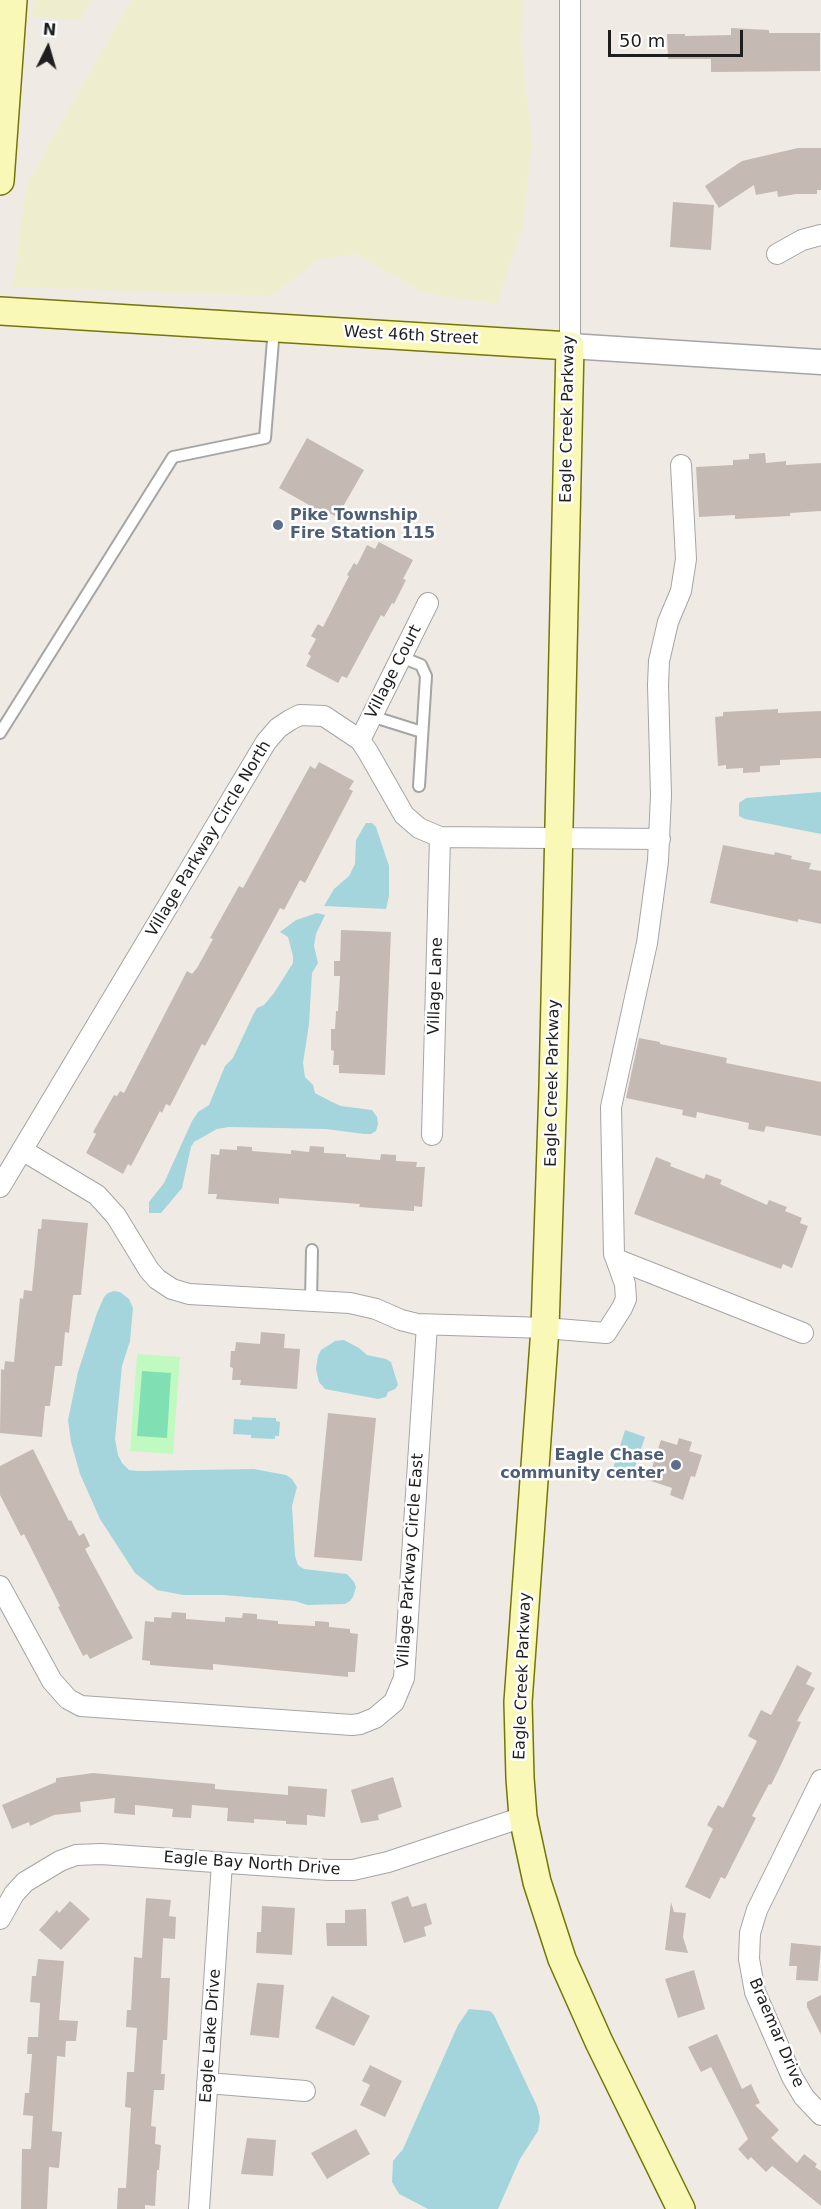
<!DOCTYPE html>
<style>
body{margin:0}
#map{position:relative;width:821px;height:2209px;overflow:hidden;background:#efebe4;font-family:"DejaVu Sans",sans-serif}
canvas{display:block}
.north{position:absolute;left:18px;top:18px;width:60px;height:60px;-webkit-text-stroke:4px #fff;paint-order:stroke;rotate:5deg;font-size:16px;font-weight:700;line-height:24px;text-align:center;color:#1e1e1e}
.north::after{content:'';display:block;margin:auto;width:21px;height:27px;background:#1e1e1e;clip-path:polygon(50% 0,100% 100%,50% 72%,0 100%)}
.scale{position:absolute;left:608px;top:30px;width:135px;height:27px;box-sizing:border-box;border:3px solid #1e1e1e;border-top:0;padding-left:8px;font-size:18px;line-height:21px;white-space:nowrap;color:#1e1e1e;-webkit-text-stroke:4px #fff;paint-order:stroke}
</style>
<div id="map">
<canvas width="821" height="2209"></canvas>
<div class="north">N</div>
<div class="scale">50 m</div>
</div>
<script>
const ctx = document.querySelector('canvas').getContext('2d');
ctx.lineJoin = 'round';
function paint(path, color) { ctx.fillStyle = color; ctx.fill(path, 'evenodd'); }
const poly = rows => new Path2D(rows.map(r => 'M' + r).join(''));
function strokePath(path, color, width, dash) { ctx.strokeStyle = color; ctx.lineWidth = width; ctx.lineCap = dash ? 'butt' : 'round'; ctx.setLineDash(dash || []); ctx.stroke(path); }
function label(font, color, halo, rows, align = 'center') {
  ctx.font = font + ' "DejaVu Sans",sans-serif'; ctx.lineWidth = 5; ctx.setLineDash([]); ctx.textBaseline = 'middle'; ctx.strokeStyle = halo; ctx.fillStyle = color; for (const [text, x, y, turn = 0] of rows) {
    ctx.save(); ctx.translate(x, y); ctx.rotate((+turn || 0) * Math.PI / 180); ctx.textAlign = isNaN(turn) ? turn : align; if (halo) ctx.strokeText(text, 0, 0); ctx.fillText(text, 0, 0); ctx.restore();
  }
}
const farmland = poly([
 [33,0,92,0,80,20,32,17],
 [131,0,523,0,521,49,532,140,523,225,497,304,425,294,357,254,319,259,272,296,13,287,26,185]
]);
const park = poly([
 [137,1354,180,1357,173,1454,130,1451]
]);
const pitch = poly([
 [142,1371,171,1373,167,1438,137,1436]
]);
const water = poly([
 [821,792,821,834,745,819,739,816,739,803,746,798],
 [366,823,372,823,376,827,389,866,389,896,386,909,324,906,334,889,349,876,355,864,356,840],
 [317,913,325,915,316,934,314,946,318,963,312,973,309,1024,303,1063,305,1077,313,1085,315,1093,332,1102,341,1106,372,1110,377,1117,378,1124,376,1131,371,1134,364,1134,326,1129,229,1127,217,1129,194,1142,191,1147,182,1188,161,1213,149,1213,149,1202,164,1183,192,1121,198,1112,209,1105,225,1066,233,1058,253,1015,257,1008,264,1005,274,993,293,963,293,956,288,937,280,932,296,920],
 [114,1291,120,1292,129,1299,133,1308,130,1341,122,1366,115,1439,118,1455,122,1463,129,1470,138,1471,254,1469,286,1475,292,1479,297,1487,292,1506,295,1556,298,1565,304,1569,347,1574,354,1582,356,1587,353,1597,350,1601,345,1604,307,1605,295,1601,223,1595,183,1595,157,1590,135,1573,100,1519,80,1474,71,1442,68,1420,78,1372,97,1313,104,1297,108,1293],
 [344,1340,359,1348,367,1355,386,1359,391,1362,398,1385,395,1389,388,1392,386,1397,378,1399,325,1389,319,1382,316,1369,318,1356,321,1350,335,1341],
 [252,1417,276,1418,276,1421,280,1422,279,1436,275,1436,275,1439,251,1438,251,1435,233,1434,234,1419,252,1420],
 [625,1430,645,1437,632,1476,613,1469],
 [469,2009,490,2011,494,2015,537,2106,540,2118,538,2131,520,2159,498,2209,428,2209,399,2194,392,2182,393,2161,403,2149,458,2025]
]);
const building = poly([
 [731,28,769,30,769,33,820,33,820,71,711,72,711,59,668,59,667,34,685,34,685,36,731,35],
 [798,148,821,148,821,190,817,190,817,194,796,194,778,197,777,191,756,195,754,185,719,208,705,186,742,161],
 [673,202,714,205,711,250,670,247],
 [307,438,364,470,337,517,324,510,323,513,279,488],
 [765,453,766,463,786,461,786,465,821,463,821,511,790,513,790,516,735,519,735,515,699,517,696,467,733,465,733,460,749,459,749,454],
 [379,542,413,560,403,579,406,580,394,604,392,603,384,617,381,615,347,678,342,676,338,683,306,666,311,656,308,654,316,639,311,636,318,624,323,627,349,576,347,575,354,563,357,565,367,545,375,549],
 [778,709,778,713,821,711,821,758,780,760,780,765,760,766,760,772,743,773,743,768,726,769,726,765,718,766,715,717,723,716,723,712],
 [319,762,354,781,349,789,353,791,305,883,300,880,284,910,280,908,205,1046,202,1044,170,1106,166,1104,162,1113,160,1111,131,1166,128,1164,123,1174,86,1153,96,1134,93,1132,114,1095,117,1096,120,1091,124,1093,187,971,192,974,197,968,213,939,210,938,239,886,243,888,310,766,315,769],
 [723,845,774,855,775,852,792,856,791,859,811,863,809,869,821,871,821,924,798,919,798,922,710,903],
 [341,930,391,932,385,1075,339,1073,339,1065,333,1065,334,1051,331,1050,331,1029,335,1029,336,1011,338,1011,340,976,334,976,334,961,340,961],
 [639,1038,660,1042,660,1044,727,1058,726,1063,821,1082,821,1136,766,1126,764,1132,748,1129,749,1123,697,1112,696,1118,682,1115,683,1110,626,1098],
 [237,1146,252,1147,252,1151,291,1154,291,1150,309,1152,310,1146,324,1147,324,1153,346,1154,346,1157,380,1160,381,1154,396,1155,396,1161,417,1162,416,1167,425,1167,422,1207,414,1206,414,1211,359,1207,360,1204,279,1198,279,1204,216,1199,217,1194,208,1194,211,1154,219,1155,220,1149,237,1150],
 [656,1157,671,1163,670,1166,704,1179,706,1174,722,1180,720,1184,767,1205,769,1200,787,1207,785,1211,802,1218,800,1223,808,1226,792,1268,783,1264,781,1269,634,1214],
 [42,1219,88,1223,81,1295,73,1295,69,1333,65,1332,62,1366,55,1366,50,1406,45,1406,42,1437,0,1433,1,1369,4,1370,5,1361,14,1362,20,1298,23,1299,24,1290,32,1291,38,1229,41,1229],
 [261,1332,285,1334,284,1348,300,1349,297,1389,240,1385,241,1380,232,1380,233,1368,230,1367,231,1351,235,1351,236,1342,260,1344],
 [328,1413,376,1418,362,1561,314,1557],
 [679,1438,692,1442,689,1451,702,1455,695,1477,691,1476,683,1500,670,1495,672,1488,648,1480,661,1440,677,1445],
 [33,1449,69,1521,71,1520,79,1536,84,1533,90,1546,85,1549,133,1638,90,1659,87,1654,83,1656,58,1607,60,1606,24,1534,21,1536,0,1495,0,1466],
 [172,1612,186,1613,186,1619,225,1622,225,1617,242,1618,243,1613,257,1614,257,1619,278,1621,278,1624,315,1626,315,1621,329,1622,329,1627,350,1629,350,1633,358,1634,355,1672,348,1672,348,1677,213,1664,213,1670,150,1665,150,1661,142,1660,145,1621,154,1622,154,1617,171,1618],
 [797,1665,812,1673,806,1684,815,1688,797,1721,801,1722,779,1769,771,1785,769,1784,752,1816,756,1818,725,1879,721,1877,710,1899,685,1887,713,1829,707,1825,718,1805,723,1808,757,1741,748,1736,761,1710,771,1715],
 [93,1773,215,1784,215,1789,288,1795,288,1786,327,1789,325,1817,307,1815,307,1825,286,1824,286,1821,254,1819,254,1823,227,1821,228,1808,192,1805,191,1818,172,1817,173,1809,135,1805,135,1815,114,1813,115,1798,80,1802,81,1812,54,1815,30,1826,29,1822,12,1829,2,1805,56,1782,56,1778],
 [393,1777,402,1807,378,1815,379,1820,361,1823,351,1790],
 [408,1896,412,1907,426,1903,432,1924,424,1927,426,1936,404,1943,391,1902],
 [146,1898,171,1900,169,1916,176,1917,175,1939,163,1938,161,1978,170,1978,167,2040,163,2040,161,2074,165,2074,164,2090,154,2090,151,2126,156,2127,155,2144,161,2145,159,2170,157,2170,155,2206,145,2205,145,2209,117,2209,118,2188,126,2188,131,2108,125,2107,127,2072,134,2072,137,2028,126,2027,127,2010,131,2010,134,1957,142,1958],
 [70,1901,90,1919,61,1950,39,1930,57,1910,59,1913],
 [671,1902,674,1912,686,1913,683,1937,688,1953,665,1950],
 [262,1906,295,1908,292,1955,256,1953,257,1932,261,1932],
 [366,1909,367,1946,327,1946,326,1923,345,1923,345,1910],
 [791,1943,821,1946,818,1981,796,1980,797,1966,789,1966],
 [38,1959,64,1961,59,2020,78,2021,76,2041,66,2041,65,2057,57,2056,52,2131,62,2132,59,2168,49,2167,47,2209,21,2209,22,2149,31,2149,33,2116,23,2115,25,2093,29,2093,32,2054,27,2054,28,2037,38,2037,40,2003,30,2002,32,1976,36,1976],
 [694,1970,705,2009,678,2018,665,1979],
 [257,1983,284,1985,279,2038,250,2035],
 [821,1995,821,2035,807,2007,807,2002],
 [332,1996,370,2016,354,2046,315,2028],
 [717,2034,742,2089,751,2084,760,2103,755,2105,779,2130,771,2138,797,2163,804,2154,817,2164,815,2167,821,2171,821,2206,772,2166,766,2172,751,2157,748,2160,738,2149,748,2139,711,2067,701,2072,688,2047],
 [370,2065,402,2081,385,2117,360,2105,370,2085,362,2081],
 [356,2129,370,2154,327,2179,311,2153],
 [247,2138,276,2140,273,2176,241,2174]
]);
const service = poly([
 [401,657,421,665,426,676,419,786],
 [371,716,422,732],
 [0,733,173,457,265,438,274,328],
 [311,1301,312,1250]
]);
const minor = poly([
 [777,254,802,240,821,235],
 [570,346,570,0],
 [681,465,686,559,681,591,668,622,659,661,658,685,661,795,658,861,647,943,611,1107,614,1254,616,1259,803,1333],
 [360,740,428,603],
 [432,1135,440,837],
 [22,1150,97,1195,116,1216,149,1270,157,1279,172,1289,189,1294,350,1303,376,1309,401,1320,417,1324,545,1328,606,1333,622,1308,626,1299,625,1284,616,1259],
 [0,1187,266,742,278,728,290,720,300,715,324,716,360,740,368,752,404,815,419,828,440,837,660,839],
 [0,1586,52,1681,68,1699,81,1706,352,1725,360,1724,375,1718,394,1702,404,1678,427,1325],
 [821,1780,757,1910,750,1933,749,1959,755,1992,792,2077,804,2097,821,2115],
 [0,1919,14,1894,25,1882,60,1861,76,1855,101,1854,329,1870,353,1870,388,1862,523,1817],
 [207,2083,305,2091],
 [199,2209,222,1863]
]);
const tertiary = poly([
 [570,346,821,362]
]);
const secondary = poly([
 [0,181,13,0],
 [0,311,570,346,553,1087,545,1328,518,1702,520,1778,523,1817,537,1882,562,1959,599,2042,681,2209]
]);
const markers = [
 [278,525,6,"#5c6f8a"],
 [676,1465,6,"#5c6f8a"]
];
const streetNames = [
 ["West 46th Street",411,336,3],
 ["Eagle Creek Parkway",568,419,-89],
 ["Village Court",394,672,-63],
 ["Village Parkway Circle North",209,839,-59],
 ["Village Lane",436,986,-88],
 ["Eagle Creek Parkway",553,1083,-89],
 ["Village Parkway Circle East",411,1561,-86],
 ["Eagle Creek Parkway",523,1676,-88],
 ["Eagle Bay North Drive",252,1864,4],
 ["Braemar Drive",776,2033,67],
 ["Eagle Lake Drive",211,2036,-86]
];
const serviceNames = [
 ["Pike Township",290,516],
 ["Fire Station 115",290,534],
 ["Eagle Chase",664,1456,"right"],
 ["community center",664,1474,"right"]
];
paint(farmland, '#eeeecf');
paint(park, '#c1fac1');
paint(pitch, '#81dfb4');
paint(water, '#a4d5dd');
paint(building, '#c4bab3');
strokePath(service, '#a5a5a5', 14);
strokePath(minor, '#a5a5a5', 22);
strokePath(tertiary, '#a5a5a5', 27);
strokePath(secondary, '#737704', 30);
strokePath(service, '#fff', 10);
strokePath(minor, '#fff', 20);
strokePath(tertiary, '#fff', 24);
strokePath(secondary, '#faf8b7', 27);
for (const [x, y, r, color] of markers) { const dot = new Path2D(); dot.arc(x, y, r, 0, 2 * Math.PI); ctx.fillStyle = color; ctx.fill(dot); strokePath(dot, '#fff', 2); }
label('16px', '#1e1e1e', '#fff', streetNames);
label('bold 16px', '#4e5e75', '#fff', serviceNames, 'left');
</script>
